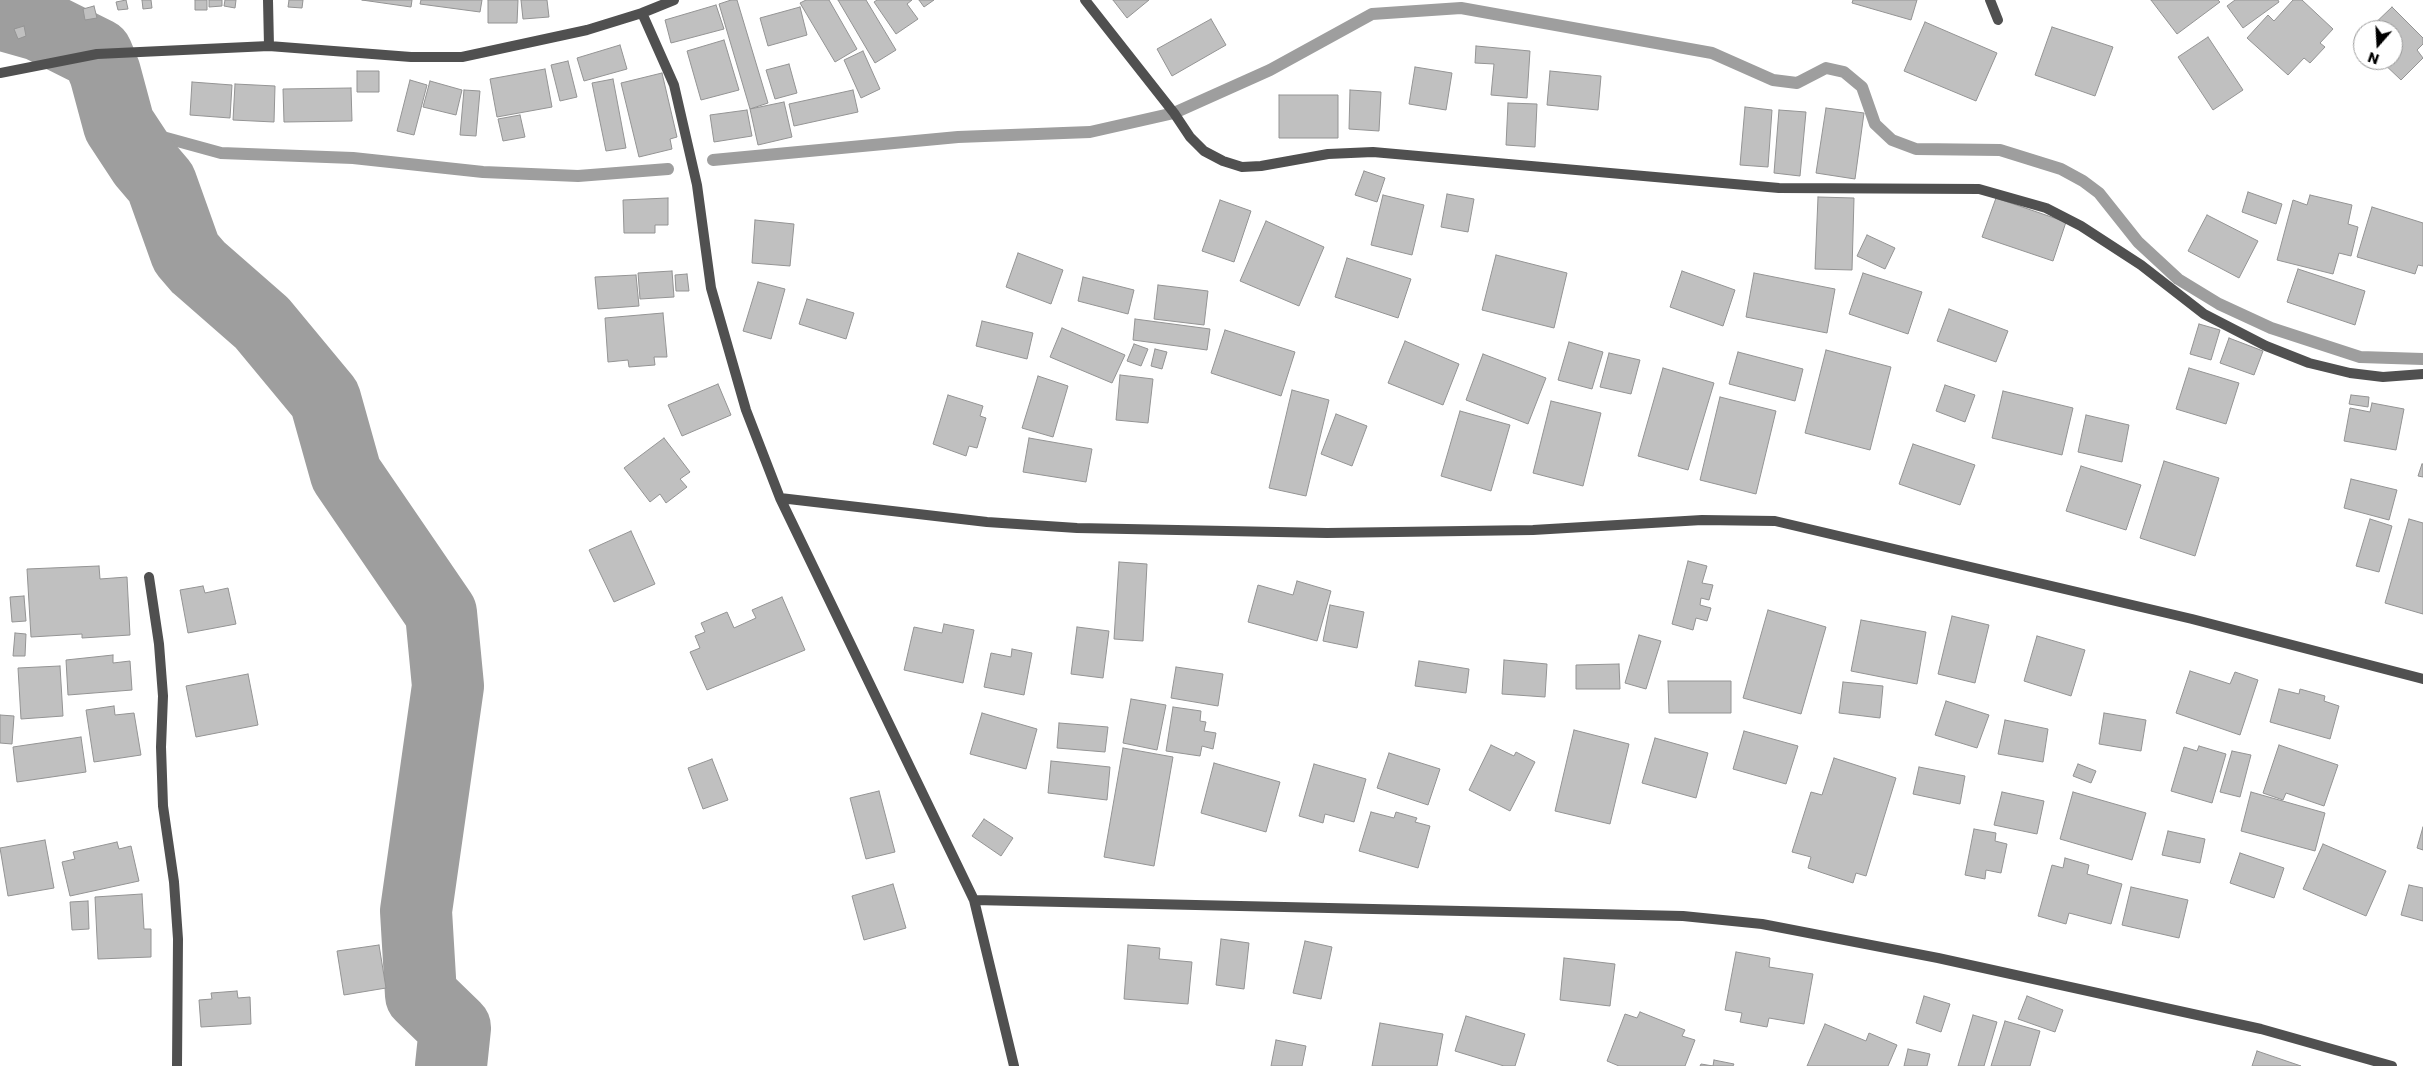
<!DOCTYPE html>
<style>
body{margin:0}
#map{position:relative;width:2423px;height:1066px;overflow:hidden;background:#fff;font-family:Poppins,sans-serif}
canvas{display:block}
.north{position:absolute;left:2353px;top:20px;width:50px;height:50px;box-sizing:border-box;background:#fff;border:1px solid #999;border-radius:50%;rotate:199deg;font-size:14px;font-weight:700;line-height:20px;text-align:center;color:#000}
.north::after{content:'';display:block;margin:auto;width:18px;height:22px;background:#000;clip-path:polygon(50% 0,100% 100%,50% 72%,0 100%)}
</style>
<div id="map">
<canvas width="2423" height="1066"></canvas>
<div class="north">N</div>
</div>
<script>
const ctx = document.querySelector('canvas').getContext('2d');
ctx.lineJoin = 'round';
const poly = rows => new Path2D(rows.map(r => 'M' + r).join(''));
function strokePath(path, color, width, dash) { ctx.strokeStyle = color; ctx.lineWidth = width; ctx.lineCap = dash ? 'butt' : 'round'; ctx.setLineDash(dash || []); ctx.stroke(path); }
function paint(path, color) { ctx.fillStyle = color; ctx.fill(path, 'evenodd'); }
const stream = poly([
 [119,125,221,153,353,158,483,172,578,176,668,169],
 [713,160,958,137,1090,132,1174,113,1270,70,1372,14,1461,8,1712,53,1773,80,1797,83,1826,68,1844,72,1862,87,1875,124,1892,140,1916,149,2000,150,2061,169,2083,181,2099,193,2138,242,2178,279,2219,304,2271,328,2360,357,2423,359]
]);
const river = poly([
 [0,14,39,25,97,54,105,73,119,125,144,163,161,183,186,253,198,267,262,323,325,399,346,474,441,613,448,686,416,911,421,995,455,1028,451,1066]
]);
const building = poly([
 [126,0,128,9,118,10,116,2,126,0],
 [142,0,151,0,152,8,143,9,142,0],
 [195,0,207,0,207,10,195,10,195,0],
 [209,0,222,0,222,6,209,7,209,0],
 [225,0,236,0,235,8,224,6,225,0],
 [289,0,303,0,302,8,288,7,289,0],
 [362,0,412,0,411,7,362,0],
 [421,0,482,0,480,12,420,4,421,0],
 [488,0,518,0,517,23,488,23,488,0],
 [521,0,547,0,549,17,523,19,521,0],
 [731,0,737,0,768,103,750,109,719,4,731,0],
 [806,0,829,0,857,49,835,62,800,3,806,0],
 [838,0,866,0,896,50,875,63,838,0],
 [877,0,912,0,907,4,918,19,896,34,874,2,877,0],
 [919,0,934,0,924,7,919,0],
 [1113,0,1149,0,1127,18,1113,0],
 [1853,0,1917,0,1911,20,1852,3,1853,0],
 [2151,0,2218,0,2220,2,2177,34,2151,0],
 [2235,0,2278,0,2279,2,2243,28,2227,6,2235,0],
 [2293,0,2302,0,2333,29,2320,43,2325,47,2310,63,2304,58,2288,75,2247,38,2268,15,2274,21,2293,0],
 [716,5,724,29,671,43,665,20,716,5],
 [94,6,97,18,85,20,83,9,94,6],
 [800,7,807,35,768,46,760,18,800,7],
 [2392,7,2423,38,2423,44,2417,50,2423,58,2401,80,2380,60,2393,60,2393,30,2368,30,2392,7],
 [1211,19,1226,45,1172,76,1157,49,1211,19],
 [1925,22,1997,53,1976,101,1904,71,1925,22],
 [24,26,26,36,18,39,14,29,24,26],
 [2052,27,2113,47,2095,96,2035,75,2052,27],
 [2208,37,2243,90,2213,110,2178,57,2208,37],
 [724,40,739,90,701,100,687,51,724,40],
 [620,45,627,69,584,81,577,58,620,45],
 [1476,46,1530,51,1527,98,1491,95,1494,64,1475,63,1476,46],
 [863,51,880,89,861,98,844,60,863,51],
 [568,61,577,97,560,101,551,65,568,61],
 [789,64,797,93,775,99,766,70,789,64],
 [1415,67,1452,73,1446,110,1409,104,1415,67],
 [545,69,552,107,497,117,490,79,545,69],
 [357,71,379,71,379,92,357,92,357,71],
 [1550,71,1601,76,1598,110,1547,105,1550,71],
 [662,73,677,137,670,139,672,149,639,157,621,83,662,73],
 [613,79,626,148,606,151,592,83,613,79],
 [410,80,427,85,414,135,397,131,410,80],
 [430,81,462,90,456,115,423,107,430,81],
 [192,82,232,85,230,118,190,115,192,82],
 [235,84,275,86,274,122,233,120,235,84],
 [351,88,352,121,284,122,283,89,351,88],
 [464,90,480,91,476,136,460,135,464,90],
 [853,90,858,112,794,126,789,104,853,90],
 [1350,90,1381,92,1379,131,1349,129,1350,90],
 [1279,95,1338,95,1338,138,1279,138,1279,95],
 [784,102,792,137,758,145,750,109,784,102],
 [1508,103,1537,104,1535,147,1506,145,1508,103],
 [1745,107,1772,110,1768,167,1740,165,1745,107],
 [1826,108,1864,113,1855,179,1816,173,1826,108],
 [747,110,752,136,714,142,710,115,747,110],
 [1779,110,1806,112,1800,176,1774,173,1779,110],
 [520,115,525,137,503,141,498,119,520,115],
 [1364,171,1385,178,1377,202,1355,195,1364,171],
 [2248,192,2282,204,2276,224,2242,212,2248,192],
 [1447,194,1474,199,1468,232,1441,227,1447,194],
 [1383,195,1424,205,1412,255,1371,245,1383,195],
 [2310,195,2352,205,2348,224,2358,227,2351,256,2339,253,2333,274,2277,260,2293,200,2307,205,2310,195],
 [1818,197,1854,198,1852,270,1815,269,1818,197],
 [668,198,668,225,655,225,655,233,624,233,623,200,668,198],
 [1996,198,2066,222,2053,261,1982,237,1996,198],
 [1220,200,1251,211,1234,262,1202,251,1220,200],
 [2372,207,2423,223,2423,266,2418,265,2415,274,2357,257,2372,207],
 [2207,215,2258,241,2239,278,2188,251,2207,215],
 [755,220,794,224,790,266,752,263,755,220],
 [1266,221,1324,247,1299,306,1240,281,1266,221],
 [1867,235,1895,248,1885,269,1857,256,1867,235],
 [1018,253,1063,270,1051,304,1006,287,1018,253],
 [1496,255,1567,273,1554,328,1482,310,1496,255],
 [1347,258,1411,279,1398,318,1335,297,1347,258],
 [2298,269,2365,291,2355,325,2287,302,2298,269],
 [672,271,674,297,640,299,638,273,672,271],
 [1682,271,1735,290,1723,326,1670,307,1682,271],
 [1754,273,1835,289,1827,333,1746,317,1754,273],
 [1863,273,1922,292,1908,334,1849,314,1863,273],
 [687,274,689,291,676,291,675,275,687,274],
 [636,275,639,306,598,309,595,277,636,275],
 [1083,277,1134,290,1128,314,1078,301,1083,277],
 [758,282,785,289,771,339,743,331,758,282],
 [1158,285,1208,291,1204,325,1154,319,1158,285],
 [807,299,854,313,846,339,799,324,807,299],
 [1949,309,2008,331,1996,362,1937,341,1949,309],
 [663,313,667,357,654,357,655,365,629,367,628,360,608,362,605,318,663,313],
 [1135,319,1210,329,1207,350,1133,340,1135,319],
 [982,321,1033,333,1027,359,976,346,982,321],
 [2199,324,2220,330,2211,360,2190,354,2199,324],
 [1062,328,1125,355,1112,383,1050,357,1062,328],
 [1225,330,1295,352,1281,396,1211,373,1225,330],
 [2229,338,2263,351,2254,375,2220,363,2229,338],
 [1405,341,1459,364,1443,405,1388,383,1405,341],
 [1569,342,1603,352,1592,389,1558,380,1569,342],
 [1134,344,1148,349,1141,366,1127,361,1134,344],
 [1155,349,1167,352,1162,369,1151,366,1155,349],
 [1826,350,1891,367,1870,450,1805,433,1826,350],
 [1738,352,1803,369,1795,401,1729,384,1738,352],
 [1609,353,1640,360,1631,394,1600,387,1609,353],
 [1483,354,1546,378,1528,424,1466,400,1483,354],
 [1663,368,1714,383,1688,470,1638,456,1663,368],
 [2189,368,2239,383,2226,424,2176,409,2189,368],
 [1120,375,1153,379,1148,423,1116,420,1120,375],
 [1038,376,1068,386,1053,437,1022,428,1038,376],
 [718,384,731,415,682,436,668,405,718,384],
 [1945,385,1975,395,1965,422,1936,411,1945,385],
 [1292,390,1329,400,1306,496,1269,488,1292,390],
 [2003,391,2073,408,2062,455,1992,438,2003,391],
 [948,395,983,406,980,416,986,418,977,448,969,446,966,456,933,444,948,395],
 [2351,395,2369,397,2368,407,2349,404,2351,395],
 [1720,397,1776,411,1756,494,1700,480,1720,397],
 [1551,401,1601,413,1583,486,1533,473,1551,401],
 [2372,403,2404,409,2396,450,2344,441,2350,408,2370,412,2372,403],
 [1460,411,1510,425,1491,491,1441,476,1460,411],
 [1336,414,1367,426,1352,466,1321,454,1336,414],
 [2086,415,2129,425,2122,462,2078,452,2086,415],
 [664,438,690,472,680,479,687,487,666,503,660,494,650,502,624,468,664,438],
 [1029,438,1092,449,1086,482,1023,472,1029,438],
 [1913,444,1975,465,1960,505,1899,484,1913,444],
 [2164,461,2219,478,2195,556,2140,538,2164,461],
 [2422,464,2423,464,2423,477,2418,476,2422,464],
 [2081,466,2141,485,2126,530,2066,511,2081,466],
 [2351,479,2397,490,2389,520,2344,508,2351,479],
 [2370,519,2392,526,2379,572,2356,566,2370,519],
 [2409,519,2423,523,2423,614,2385,603,2409,519],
 [631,531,655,584,614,602,589,550,631,531],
 [1688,561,1707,566,1702,583,1713,585,1709,600,1701,598,1700,605,1711,608,1707,621,1696,618,1693,630,1672,624,1688,561],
 [1119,562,1147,564,1143,641,1114,639,1119,562],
 [99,566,100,579,127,577,130,635,82,638,82,634,31,637,27,569,99,566],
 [1297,581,1331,591,1317,641,1248,622,1258,585,1293,595,1297,581],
 [203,586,205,593,228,588,236,624,188,633,180,590,203,586],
 [24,596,26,621,12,622,10,597,24,596],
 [782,597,805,650,707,690,690,652,700,648,695,636,705,632,701,623,727,612,734,628,756,618,752,610,782,597],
 [1330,605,1364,612,1357,648,1323,641,1330,605],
 [1768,610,1826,627,1801,714,1743,698,1768,610],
 [1952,616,1989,625,1975,683,1938,674,1952,616],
 [1861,620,1926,632,1917,684,1851,671,1861,620],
 [944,624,974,630,963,683,904,670,914,627,942,633,944,624],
 [1077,627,1109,631,1103,678,1071,674,1077,627],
 [15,633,26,634,25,656,13,656,15,633],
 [1639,635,1661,641,1646,689,1625,683,1639,635],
 [2037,636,2085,650,2071,696,2024,681,2037,636],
 [1012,649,1032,653,1024,695,984,687,991,653,1011,657,1012,649],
 [113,655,113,663,130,661,132,690,68,695,66,660,113,655],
 [1504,660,1547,664,1545,697,1502,694,1504,660],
 [1419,661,1469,669,1466,693,1415,686,1419,661],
 [1619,664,1620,689,1576,689,1576,665,1619,664],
 [60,666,63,716,21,719,18,668,60,666],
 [1176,667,1223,674,1218,706,1171,698,1176,667],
 [2190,671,2230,684,2235,672,2258,680,2240,735,2176,713,2190,671],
 [248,674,258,725,196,737,186,686,248,674],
 [1668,681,1731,681,1731,713,1669,713,1668,681],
 [1843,682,1883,686,1880,718,1839,713,1843,682],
 [2279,689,2299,694,2300,689,2325,696,2324,701,2339,706,2330,739,2270,722,2279,689],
 [1131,699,1166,705,1157,750,1123,743,1131,699],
 [1946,701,1989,715,1977,748,1935,735,1946,701],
 [114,706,115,715,134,713,141,755,94,762,86,710,114,706],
 [1173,707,1201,711,1200,721,1206,722,1204,731,1216,733,1213,749,1202,746,1200,756,1166,751,1173,707],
 [982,713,1037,729,1026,769,970,754,982,713],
 [2104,713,2146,720,2141,751,2099,744,2104,713],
 [0,715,14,716,12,744,0,743,0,715],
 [2005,720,2048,729,2043,762,1998,754,2005,720],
 [1059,723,1108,727,1105,752,1057,748,1059,723],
 [1574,730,1629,744,1610,824,1555,811,1574,730],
 [1744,731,1798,746,1786,784,1733,769,1744,731],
 [81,737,86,772,17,782,13,747,81,737],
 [1655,738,1708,753,1696,798,1642,783,1655,738],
 [1491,745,1514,756,1516,752,1535,762,1510,811,1469,790,1491,745],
 [2279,745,2338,765,2324,806,2286,793,2283,800,2263,793,2279,745],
 [2199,746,2226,754,2212,803,2171,791,2184,747,2197,751,2199,746],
 [1123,748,1173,757,1154,866,1104,857,1123,748],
 [2232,751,2251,755,2240,797,2220,792,2232,751],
 [1389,753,1440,769,1428,805,1377,788,1389,753],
 [1834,758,1896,778,1866,876,1856,873,1853,883,1808,868,1811,857,1792,852,1811,792,1822,795,1834,758],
 [712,759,728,800,703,809,688,768,712,759],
 [1051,761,1110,767,1107,800,1048,793,1051,761],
 [1214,763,1280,782,1266,832,1201,813,1214,763],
 [1314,764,1366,779,1354,822,1325,814,1323,823,1299,816,1314,764],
 [2078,764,2096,771,2091,783,2073,776,2078,764],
 [1919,767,1965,776,1960,804,1913,794,1919,767],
 [879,791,895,852,866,859,850,798,879,791],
 [2002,792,2044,801,2037,834,1994,825,2002,792],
 [2073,792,2146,813,2132,860,2060,839,2073,792],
 [2251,792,2325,813,2315,851,2241,831,2251,792],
 [1371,812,1394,818,1396,812,1417,818,1415,822,1430,826,1418,868,1359,851,1371,812],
 [984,819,1013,838,1001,856,972,836,984,819],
 [2423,827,2423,850,2417,848,2423,827],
 [1974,829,1996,833,1995,841,2007,844,2001,873,1986,870,1985,879,1965,875,1974,829],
 [2168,831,2205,839,2200,863,2162,855,2168,831],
 [45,840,54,888,8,896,0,848,45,840],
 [117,842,119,849,131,846,139,881,70,896,62,862,75,859,73,852,117,842],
 [2323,844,2386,871,2366,916,2303,889,2323,844],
 [2240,853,2284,868,2274,898,2230,883,2240,853],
 [2065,858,2089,865,2087,874,2122,884,2111,924,2069,913,2066,924,2038,916,2052,865,2063,868,2065,858],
 [893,884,906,928,864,940,852,896,893,884],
 [2409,885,2423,888,2423,921,2401,915,2409,885],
 [2131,887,2188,900,2179,938,2122,925,2131,887],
 [142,894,144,929,151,929,151,957,98,959,95,897,142,894],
 [88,901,89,929,72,930,70,902,88,901],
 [1221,939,1249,943,1244,989,1216,985,1221,939],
 [1305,941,1332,947,1321,999,1293,993,1305,941],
 [379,945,386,988,344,995,337,951,379,945],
 [1128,945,1160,948,1159,959,1192,962,1188,1004,1124,999,1128,945],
 [1736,952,1770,958,1769,967,1813,974,1804,1024,1769,1018,1767,1027,1740,1022,1742,1013,1725,1010,1736,952],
 [1564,958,1615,964,1610,1006,1560,1000,1564,958],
 [237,991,238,998,250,997,251,1024,201,1027,199,1000,212,999,211,993,237,991],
 [1924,996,1950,1004,1941,1032,1916,1023,1924,996],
 [2027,996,2063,1010,2055,1032,2018,1019,2027,996],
 [1640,1012,1685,1030,1682,1036,1695,1040,1685,1066,1619,1066,1607,1061,1625,1014,1637,1018,1640,1012],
 [1973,1015,1997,1022,1984,1066,1958,1066,1973,1015],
 [1466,1016,1525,1034,1515,1066,1504,1066,1455,1051,1466,1016],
 [2005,1021,2040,1031,2030,1066,1991,1066,2005,1021],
 [1380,1023,1443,1034,1437,1066,1372,1066,1380,1023],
 [1825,1024,1866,1041,1869,1033,1897,1045,1888,1066,1807,1066,1825,1024],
 [1276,1040,1306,1046,1302,1066,1271,1066,1276,1040],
 [1908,1049,1930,1054,1927,1066,1904,1066,1908,1049],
 [2257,1051,2301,1066,2252,1066,2257,1051],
 [1714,1060,1734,1064,1733,1066,1700,1066,1701,1064,1713,1066,1714,1060]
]);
const street = poly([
 [268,0,269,46],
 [1085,0,1174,113,1190,137,1204,151,1223,161,1242,167,1261,166,1328,154,1373,152,1779,188,1979,189,2046,208,2081,226,2141,265,2204,314,2266,346,2309,363,2350,373,2383,377,2423,374],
 [1990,0,1998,20],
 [642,13,674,85,697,185,711,288,746,410,780,498,974,900,1014,1066],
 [0,73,97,54,269,46,411,57,462,57,587,30,642,13,674,0],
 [780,498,987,522,1077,528,1327,533,1533,530,1702,520,1775,521,2192,619,2423,679],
 [149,577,159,644,163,696,161,747,163,806,174,882,178,939,177,1066],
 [974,900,1683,916,1762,924,1938,958,2261,1029,2392,1066]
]);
strokePath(stream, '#9e9e9e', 12);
strokePath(river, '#9e9e9e', 72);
paint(building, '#c0c0c0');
strokePath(building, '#949494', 1);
strokePath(street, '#505050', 10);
</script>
